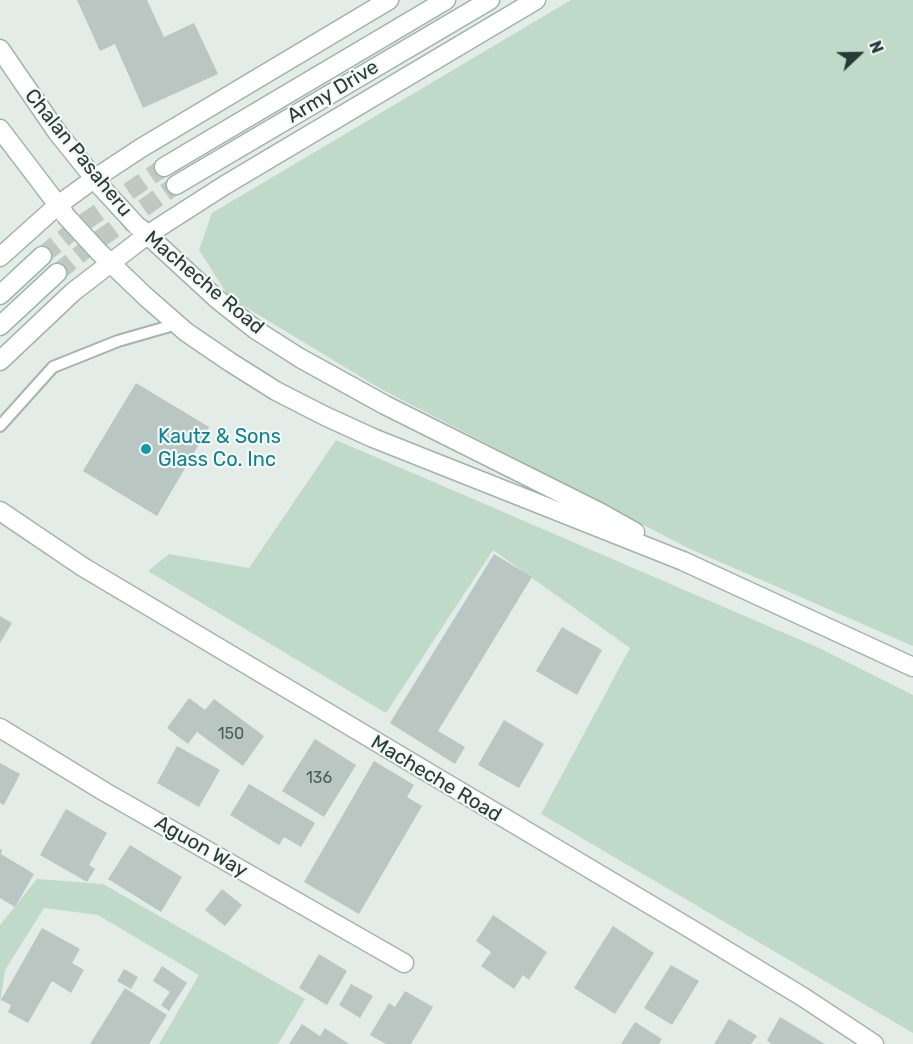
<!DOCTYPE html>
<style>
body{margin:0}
#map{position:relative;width:913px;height:1044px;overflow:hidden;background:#e4ece8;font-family:Rubik,sans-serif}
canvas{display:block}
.north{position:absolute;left:829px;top:24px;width:60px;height:60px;-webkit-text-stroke:4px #f4f8f6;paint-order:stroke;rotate:68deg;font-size:16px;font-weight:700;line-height:24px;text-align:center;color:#253b36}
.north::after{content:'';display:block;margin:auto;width:21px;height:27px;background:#253b36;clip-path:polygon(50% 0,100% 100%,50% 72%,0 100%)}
</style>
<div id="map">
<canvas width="913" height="1044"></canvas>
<div class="north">N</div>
</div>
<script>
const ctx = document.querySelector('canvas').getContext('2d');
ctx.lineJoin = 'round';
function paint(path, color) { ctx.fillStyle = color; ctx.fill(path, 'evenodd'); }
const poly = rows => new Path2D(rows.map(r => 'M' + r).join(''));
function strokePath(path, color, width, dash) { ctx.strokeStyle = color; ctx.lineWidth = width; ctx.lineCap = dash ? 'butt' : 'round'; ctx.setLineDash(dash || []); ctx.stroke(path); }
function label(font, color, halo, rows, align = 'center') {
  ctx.font = font + ' Rubik,sans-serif'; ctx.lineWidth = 4.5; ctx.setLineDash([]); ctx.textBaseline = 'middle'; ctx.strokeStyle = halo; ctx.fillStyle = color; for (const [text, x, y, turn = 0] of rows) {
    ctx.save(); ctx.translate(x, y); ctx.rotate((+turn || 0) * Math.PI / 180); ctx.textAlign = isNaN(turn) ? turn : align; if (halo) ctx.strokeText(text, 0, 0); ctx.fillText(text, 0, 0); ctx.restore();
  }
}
const green = poly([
 [571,0,913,0,913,646,688,548,381,389,229,297,199,250,212,213],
 [336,440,819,648,913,695,913,1033,541,814,630,648,493,550,386,713,148,571,169,554,249,568],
 [37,879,103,884,305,999,278,1044,159,1044,199,975,98,915,44,908,5,970,0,1004,0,925]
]);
const building = poly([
 [77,0,147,0,164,37,194,23,218,74,143,108,115,44,100,51],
 [136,383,209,427,157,516,83,471],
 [494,554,532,577,438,731,465,747,455,764,390,723],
 [0,616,12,623,0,643],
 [562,627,602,650,577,695,536,671],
 [189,698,205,710,214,699,264,736,243,766,197,732,188,744,167,728],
 [504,720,544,744,519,788,478,765],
 [315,739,356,765,324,817,282,791],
 [177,746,220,770,199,807,157,783],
 [374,761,414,785,407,797,422,806,359,914,304,882],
 [0,763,20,774,4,805,0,803],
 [249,784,315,823,301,847,284,837,279,845,230,815],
 [66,809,107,833,89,865,95,869,87,882,40,855],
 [130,845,182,877,161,912,108,879],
 [0,849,2,850,1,854,34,874,15,907,0,898],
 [222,889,242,905,225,926,205,910],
 [493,915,547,952,529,980,523,975,514,989,481,966,491,952,476,941],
 [613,926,654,953,615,1014,574,988],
 [42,928,80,949,72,963,84,970,71,993,52,981,28,1023,8,1012,11,1005,1,1000],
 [319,954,347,971,327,1005,299,988],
 [671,965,699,981,672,1025,644,1008],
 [162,966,187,983,169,1011,161,1005,170,992,153,981],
 [124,969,138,977,131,989,117,981],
 [351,984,373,996,360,1018,339,1005],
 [125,988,167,1015,149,1044,90,1044],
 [405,991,433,1007,411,1044,386,1044,370,1035,389,1003,395,1007],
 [780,1017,825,1044,771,1044,767,1040],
 [729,1019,757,1036,751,1044,714,1044],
 [635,1022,662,1039,659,1044,621,1044],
 [302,1024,320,1036,325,1028,349,1044,289,1044]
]);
const secondaryTunnel = poly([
 [42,256,76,228,164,167],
 [57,273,90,246,176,185]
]);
const lane = poly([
 [0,426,53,367,118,341,177,324]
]);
const street = poly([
 [0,511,83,567,691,929,803,997,874,1044],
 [0,728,105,792,404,963]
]);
const secondary = poly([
 [0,49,57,132,102,188],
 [0,129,64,213],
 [164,167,446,0],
 [176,185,490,0],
 [140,228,217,299,256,330,300,358,385,405,601,513,635,532],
 [99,252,146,297,186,332,230,362,276,391,325,416,373,438,683,561,913,667],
 [0,257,58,205,94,179,141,148,389,0],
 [0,295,42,256],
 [0,326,57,273],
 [0,361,73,292,147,235,225,185,536,0]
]);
const secondaryBridge = poly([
 [102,188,137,226],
 [65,215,99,252]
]);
const markers = [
 [146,449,6,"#0f9aa8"]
];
const numberNames = [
 ["150",231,734],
 ["136",319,778]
];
const streetNames = [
 ["Army Drive",333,92,-31],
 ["Chalan Pasaheru",78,153,51],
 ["Macheche Road",204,283,40],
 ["Macheche Road",436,779,31],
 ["Aguon Way",201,847,30]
];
const cultureNames = [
 ["Kautz & Sons",158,437],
 ["Glass Co. Inc",158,460]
];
paint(green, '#bfdac8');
paint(building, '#b9c6c2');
strokePath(secondaryTunnel, '#bec9c4', 18, [18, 9]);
strokePath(lane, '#a7b3af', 14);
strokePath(street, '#a7b3af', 21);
strokePath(secondary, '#a0b3ad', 21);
strokePath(lane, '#fff', 10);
strokePath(street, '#fff', 18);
strokePath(secondary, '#fff', 18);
strokePath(secondaryBridge, '#a0b3ad', 21, []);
strokePath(secondaryBridge, '#fff', 18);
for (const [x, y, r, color] of markers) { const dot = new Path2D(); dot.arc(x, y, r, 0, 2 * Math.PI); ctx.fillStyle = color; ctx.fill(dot); strokePath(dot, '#f4f8f6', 2); }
label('16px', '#4a5e59', null, numberNames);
label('20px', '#253b36', '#f4f8f6', streetNames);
label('20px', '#0d838f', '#f4f8f6', cultureNames, 'left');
</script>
